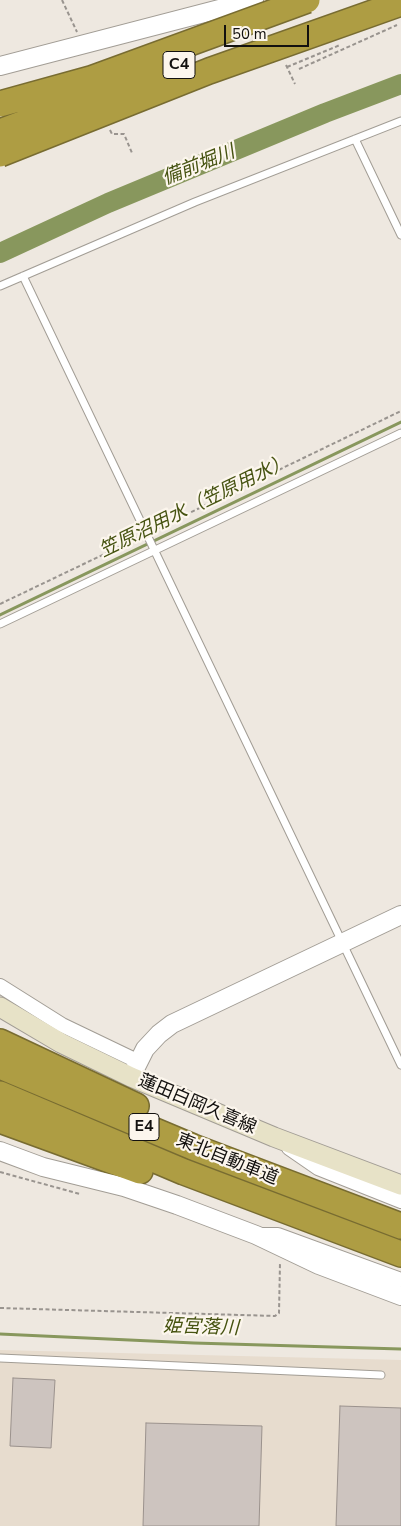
<!DOCTYPE html>
<meta charset="utf-8">
<style>
body{margin:0}
#map{position:relative;width:401px;height:1526px;overflow:hidden;background:#eee8e0;font-family:"Nunito Sans",sans-serif}
canvas{display:block}
.scale{position:absolute;left:224px;top:25px;width:85px;height:22px;box-sizing:border-box;border:2px solid #13110f;border-top:0;padding-left:6px;font-size:15px;line-height:18px;white-space:nowrap;color:#13110f;-webkit-text-stroke:4px #fcf6ed;paint-order:stroke}
</style>
<div id="map">
<canvas width="401" height="1526"></canvas>
<div class="scale">50 m</div>
</div>
<script>
const ctx = document.querySelector('canvas').getContext('2d');
ctx.lineJoin = 'round';
function paint(path, color) { ctx.fillStyle = color; ctx.fill(path, 'evenodd'); }
const poly = rows => new Path2D(rows.map(r => 'M' + r).join(''));
function strokePath(path, color, width, dash) { ctx.strokeStyle = color; ctx.lineWidth = width; ctx.lineCap = dash ? 'butt' : 'round'; ctx.setLineDash(dash || []); ctx.stroke(path); }
function label(font, color, halo, rows, align = 'center') {
  ctx.font = font + ' "Nunito Sans","Noto Sans JP",sans-serif'; ctx.lineWidth = 4.5; ctx.setLineDash([]); ctx.textBaseline = 'middle'; ctx.strokeStyle = halo; ctx.fillStyle = color; for (const [text, x, y, turn = 0] of rows) {
    ctx.save(); ctx.translate(x, y); ctx.rotate((+turn || 0) * Math.PI / 180); ctx.textAlign = isNaN(turn) ? turn : align; if (halo) ctx.strokeText(text, 0, 0); ctx.fillText(text, 0, 0); ctx.restore();
  }
}
const built = poly([
 [0,1350,401,1360,401,1526,0,1526]
]);
const stream = poly([
 [0,615,401,422],
 [0,1334,194,1343,401,1349]
]);
const river = poly([
 [0,253,108,203,325,113,401,84]
]);
const building = poly([
 [13,1378,55,1380,51,1448,10,1446,13,1378],
 [340,1406,401,1408,401,1526,336,1526,340,1406],
 [146,1423,262,1426,259,1526,143,1526,146,1423]
]);
const path = poly([
 [62,0,77,32],
 [286,65,295,84],
 [287,67,340,45],
 [299,69,397,25],
 [110,130,112,134,124,134,132,153],
 [156,529,401,411],
 [0,604,138,538],
 [0,1172,80,1194],
 [0,1308,275,1316,279,1313,280,1263]
]);
const service = poly([
 [355,139,401,235],
 [23,276,401,1065],
 [0,286,195,202,401,121],
 [0,624,401,433],
 [0,1358,381,1375]
]);
const minor = poly([
 [0,986,62,1025,137,1061],
 [289,1148,318,1168,401,1201],
 [257,1235,278,1235,401,1280]
]);
const tertiary = poly([
 [0,66,254,0],
 [131,1077,145,1049,159,1034,172,1024,401,915],
 [0,1151,43,1167,124,1187,177,1205,256,1235,319,1265,401,1296]
]);
const secondary = poly([
 [0,1007,61,1043,131,1077,274,1137,401,1185]
]);
const motorway = poly([
 [0,1042,136,1106],
 [0,1066,193,1147,401,1226],
 [0,1094,184,1172,401,1254],
 [0,1120,140,1171]
]);
const motorwayBridge = poly([
 [91,79,307,0],
 [0,104,94,78],
 [0,132,178,65],
 [0,154,209,71,401,3]
]);
const shields = [
 [179,65,32],
 [144,1127,30]
];
const shieldNames = [
 ["C4",179,65],
 ["E4",144,1127]
];
const streetNames = [
 ["蓮田白岡久喜線",197,1105,23],
 ["東北自動車道",227,1160,22]
];
const waterNames = [
 ["備前堀川",199,166,-22],
 ["笠原沼用水（笠原用水）",195,507,-26],
 ["姫宮落川",201,1328,2]
];
paint(built, '#e7dcce');
strokePath(stream, '#88975d', 3);
strokePath(river, '#88975d', 20);
paint(building, '#cdc4bf');
strokePath(building, '#9b928d', 1);
strokePath(service, '#a29d95', 9);
strokePath(minor, '#a29d95', 16);
strokePath(tertiary, '#a29d95', 20);
strokePath(secondary, '#a29d95', 21);
strokePath(motorway, '#786c31', 28);
strokePath(path, '#99948f', 2, [4, 2.5]);
strokePath(service, '#fff', 7);
strokePath(minor, '#fff', 14);
strokePath(tertiary, '#fff', 18);
strokePath(secondary, '#e7e2c7', 19);
strokePath(motorway, '#ae9d43', 25);
strokePath(motorwayBridge, '#786c31', 28, []);
strokePath(motorwayBridge, '#ae9d43', 25);
for (const [x, y, w] of shields) { const box = new Path2D(); box.roundRect(x - w / 2, y - 13.5, w, 27, 4); ctx.fillStyle = '#fcf6ed'; ctx.fill(box); strokePath(box, '#13110f', 1); }
label('bold 16px', '#13110f', null, shieldNames);
label('18px', '#13110f', '#fcf6ed', streetNames);
label('italic 19px', '#465311', '#fcf6ed', waterNames);
</script>
